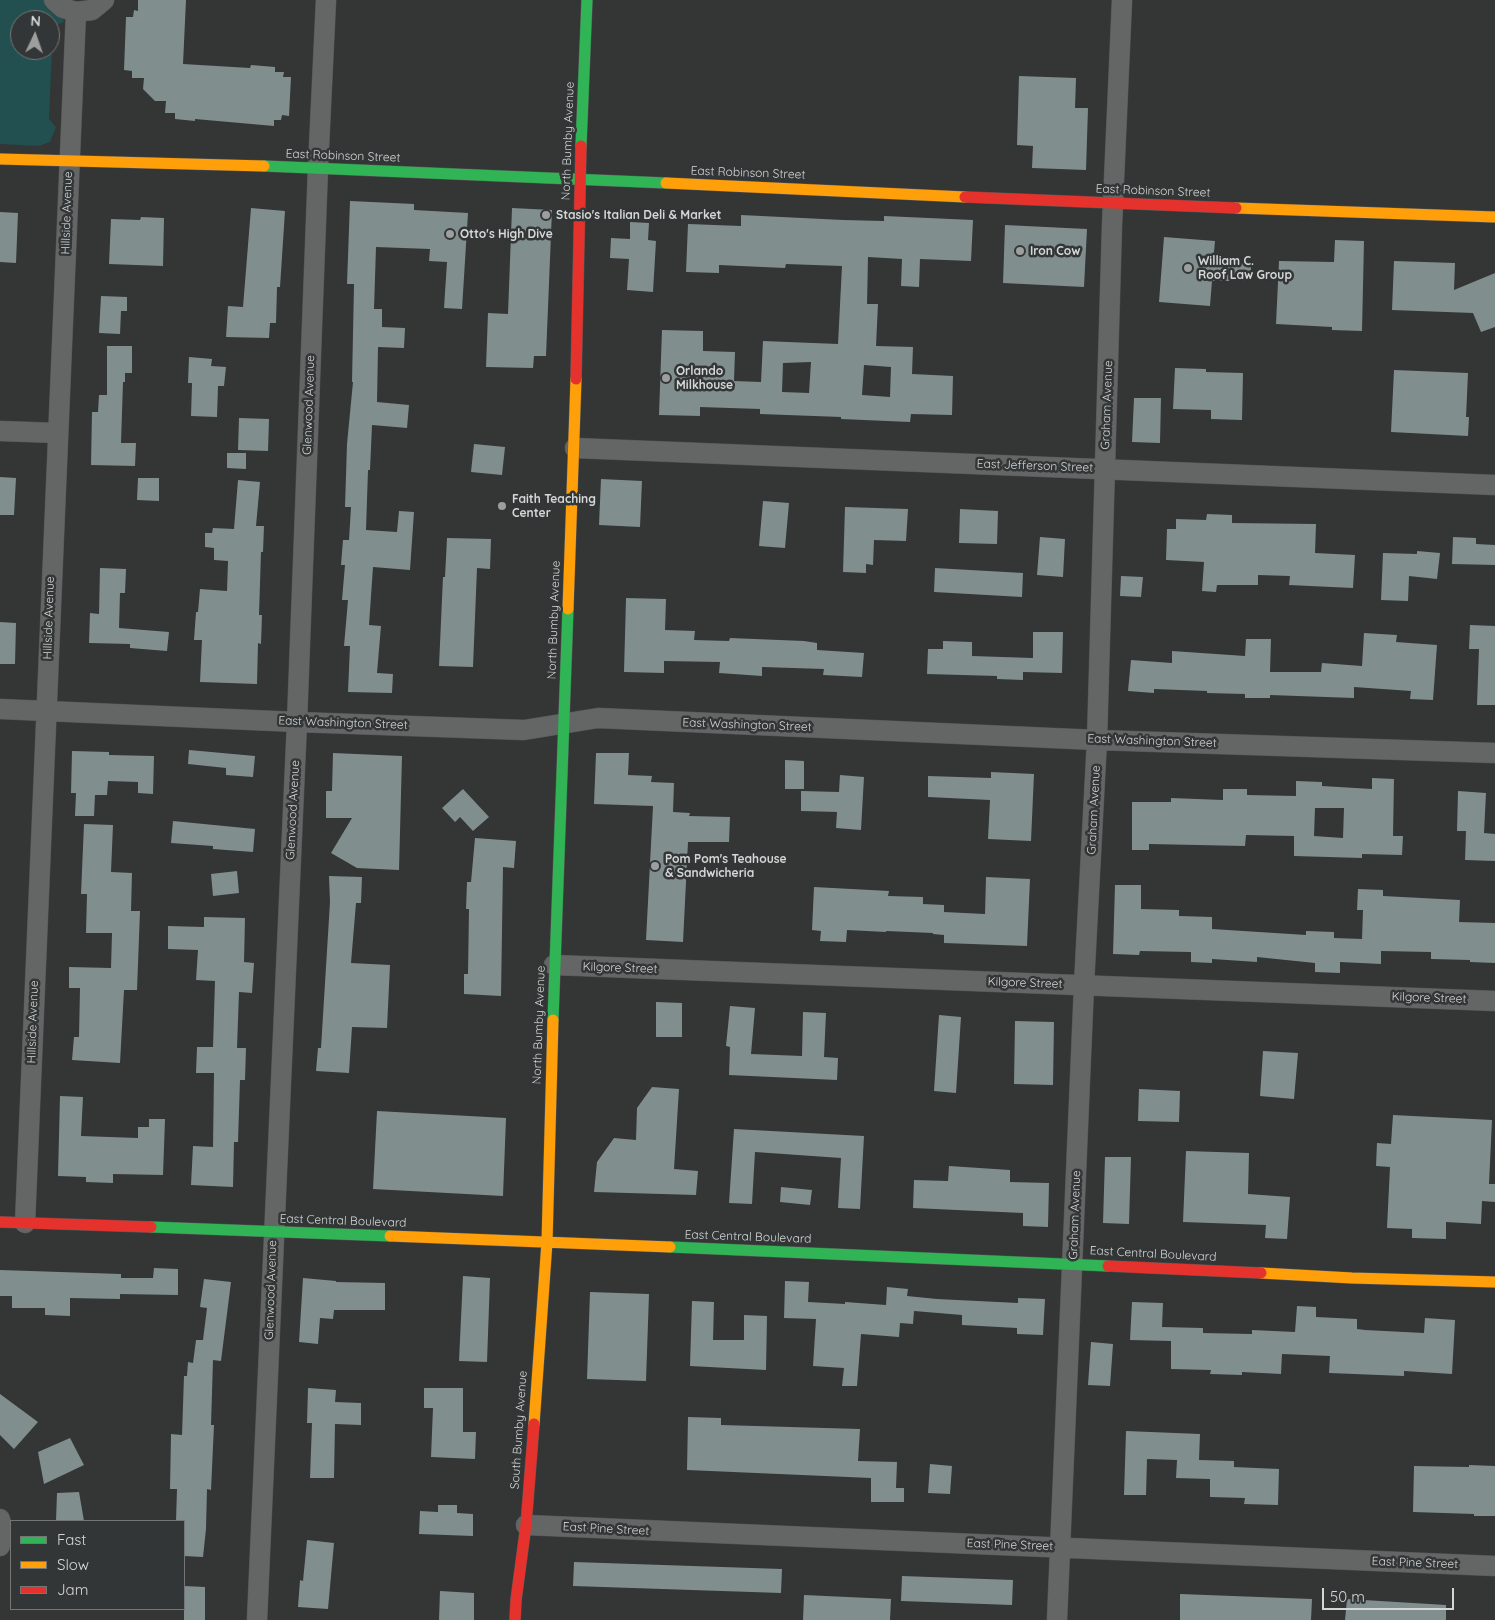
<!DOCTYPE html>
<style>
body{margin:0}
#map{position:relative;width:1495px;height:1620px;overflow:hidden;background:#343535;font-family:Quicksand,sans-serif}
canvas{display:block}
.legend{position:absolute;left:10px;top:1520px;width:175px;height:90px;box-sizing:border-box;background:#333636;border:1px solid #747676;margin:0;padding:6px 9px;list-style:none;font-size:15px;color:#d5d7d7}
.legend li{display:flex;align-items:center;gap:10px;height:25px}
.legend b{width:25px;border:1px solid #747676}
.north{position:absolute;left:10px;top:10px;width:50px;height:50px;box-sizing:border-box;background:#333636;border:1px solid #747676;border-radius:50%;rotate:3deg;font-size:14px;font-weight:700;line-height:20px;text-align:center;color:#d5d7d7}
.north::after{content:'';display:block;margin:auto;width:18px;height:22px;background:#9d9e9e;clip-path:polygon(50% 0,100% 100%,50% 72%,0 100%)}
.scale{position:absolute;left:1322px;top:1588px;width:132px;height:22px;box-sizing:border-box;border:2px solid #d5d7d7;border-top:0;padding-left:6px;font-size:15px;line-height:18px;white-space:nowrap;color:#d5d7d7;-webkit-text-stroke:4px #333636;paint-order:stroke}
</style>
<div id="map">
<canvas width="1495" height="1620"></canvas>
<ul class="legend">
<li><b style="height:6px;background:#30b455"></b>Fast</li>
<li><b style="height:6px;background:#ff9f0a"></b>Slow</li>
<li><b style="height:6px;background:#e5322d"></b>Jam</li>
</ul>
<div class="north">N</div>
<div class="scale">50 m</div>
</div>
<script>
const ctx = document.querySelector('canvas').getContext('2d');
ctx.lineJoin = 'round';
function paint(path, color) { ctx.fillStyle = color; ctx.fill(path, 'evenodd'); }
const poly = rows => new Path2D(rows.map(r => 'M' + r).join(''));
function strokePath(path, color, width, dash) { ctx.strokeStyle = color; ctx.lineWidth = width; ctx.lineCap = dash ? 'butt' : 'round'; ctx.setLineDash(dash || []); ctx.stroke(path); }
function label(font, color, halo, rows, align = 'center') {
  ctx.font = font + ' Quicksand,sans-serif'; ctx.lineWidth = 5; ctx.setLineDash([]); ctx.textBaseline = 'middle'; ctx.strokeStyle = halo; ctx.fillStyle = color; for (const [text, x, y, turn = 0] of rows) {
    ctx.save(); ctx.translate(x, y); ctx.rotate((+turn || 0) * Math.PI / 180); ctx.textAlign = isNaN(turn) ? turn : align; if (halo) ctx.strokeText(text, 0, 0); ctx.fillText(text, 0, 0); ctx.restore();
  }
}
const green = poly([
 [0,0,54,0,57,2,64,22,53,26,49,119,56,127,50,142,39,146,0,144],
 [20,20,50,20,50,50,20,50]
]);
const building = poly([
 [138,0,186,0,183,64,250,68,251,65,275,67,275,72,284,72,283,77,291,77,289,116,282,115,281,120,274,120,274,126,195,119,195,121,175,119,175,113,165,113,166,101,155,101,143,89,144,78,132,78,132,71,124,70,126,17,133,17,134,10,138,11],
 [1019,76,1076,78,1075,108,1088,108,1086,170,1032,168,1033,146,1017,145],
 [350,201,414,204,414,210,468,213,462,309,444,308,447,262,429,261,430,249,376,247,374,309,382,309,382,327,405,328,404,348,378,347,377,402,409,405,407,428,372,425,370,470,368,470,366,530,397,532,399,511,414,512,410,570,373,567,369,625,381,626,377,673,393,674,392,693,348,692,350,646,344,646,348,600,342,600,345,565,341,565,343,540,349,540,351,507,345,507,347,444,353,382,352,382,354,284,347,284],
 [251,208,285,211,280,287,277,287,276,323,270,323,269,338,226,337,228,306,243,307],
 [512,208,552,210,546,356,534,356,533,368,486,367,488,313,508,314],
 [0,212,18,213,16,263,0,262],
 [741,215,843,220,884,221,884,216,973,220,971,261,920,259,919,287,901,286,902,259,868,257,867,304,878,304,876,346,913,347,912,374,953,376,952,415,911,414,910,422,841,419,841,417,760,414,760,409,700,407,700,416,659,415,662,330,703,331,703,351,735,352,734,381,761,382,763,341,838,344,842,266,786,264,785,268,719,265,719,273,686,272,688,224,741,226],
 [811,362,809,393,782,392,783,363],
 [864,365,891,367,890,397,862,395],
 [141,217,164,218,163,266,109,264,111,219,140,220],
 [630,222,649,223,648,240,656,241,653,292,627,290,629,259,610,258,611,238,630,239],
 [1005,225,1087,229,1084,287,1003,283],
 [1164,237,1215,241,1213,263,1251,263,1251,281,1212,281,1210,306,1159,302],
 [1335,240,1364,241,1362,331,1332,330,1332,327,1276,324,1279,261,1334,262],
 [1394,261,1455,263,1454,290,1495,273,1495,327,1481,332,1473,313,1392,310],
 [101,296,127,297,127,311,121,311,120,334,99,333],
 [107,346,132,346,132,373,125,373,125,382,123,382,121,443,136,443,135,466,91,465,92,412,98,412,99,395,107,395],
 [189,357,212,359,211,366,226,367,224,386,218,386,217,417,191,416,192,383,188,383],
 [1175,368,1206,369,1206,372,1243,373,1242,420,1211,419,1211,410,1173,409],
 [1394,370,1468,373,1466,417,1469,417,1468,436,1391,432],
 [1134,398,1161,398,1160,443,1132,442],
 [239,418,269,419,268,451,238,450],
 [474,444,505,447,502,475,471,472],
 [227,453,246,453,246,469,227,468],
 [0,477,16,478,14,515,0,515],
 [138,478,159,478,159,501,137,500],
 [601,479,642,481,640,527,599,525],
 [238,480,260,482,256,526,264,526,263,552,261,552,259,615,262,615,261,644,258,643,257,684,200,682,202,640,194,640,196,612,198,612,200,589,227,591,228,561,214,560,214,548,205,547,205,533,212,533,213,528,234,529],
 [763,501,789,503,785,548,759,546],
 [845,507,908,509,906,541,874,540,873,565,866,564,866,573,843,572],
 [960,509,998,511,997,544,959,543],
 [1207,514,1232,515,1232,523,1316,524,1315,553,1355,555,1353,588,1289,585,1290,576,1258,575,1258,585,1217,585,1216,592,1202,591,1204,562,1166,560,1167,529,1176,529,1176,519,1206,520],
 [1040,537,1065,539,1063,577,1037,575],
 [1453,537,1476,538,1476,544,1495,545,1495,565,1452,564],
 [447,538,491,539,490,569,477,568,473,667,439,666,443,577,445,577],
 [1417,551,1440,553,1437,579,1409,576,1408,601,1381,600,1383,553,1417,554],
 [100,568,126,569,125,593,120,593,119,628,169,632,167,651,130,648,130,644,89,643,90,613,99,614],
 [935,568,1023,573,1022,597,934,592],
 [1121,576,1143,577,1141,597,1120,596],
 [626,598,666,599,665,630,695,631,694,640,729,641,730,638,804,641,817,643,817,650,864,653,862,677,823,675,824,669,762,667,762,676,719,673,720,662,664,661,664,673,624,672],
 [0,622,16,623,15,664,0,664],
 [1470,625,1495,626,1495,705,1477,705,1479,649,1469,649],
 [1033,632,1063,632,1062,673,1023,672,1023,680,997,679,997,676,927,674,928,649,943,649,943,641,972,642,972,656,1033,658],
 [1364,633,1397,635,1396,642,1437,645,1433,700,1410,699,1411,691,1354,687,1354,698,1270,695,1270,698,1245,698,1245,694,1207,693,1207,691,1154,689,1154,693,1128,691,1131,660,1172,663,1172,651,1245,656,1246,639,1271,639,1270,672,1321,672,1322,663,1362,666],
 [189,750,255,756,253,777,226,775,226,768,188,764],
 [72,751,109,752,109,755,154,756,153,794,138,793,138,782,108,781,107,795,95,795,94,816,75,816,76,793,71,793],
 [333,753,402,756,399,870,357,868,331,853,352,818,326,818,326,791,332,791],
 [596,753,629,753,628,775,652,776,651,782,674,783,673,812,690,813,689,816,730,817,729,842,688,842,683,942,646,940,653,806,594,804],
 [785,760,804,761,804,789,785,789],
 [991,772,1034,774,1031,841,988,839,990,800,928,797,928,776,991,778],
 [840,775,864,777,861,830,836,828,837,812,801,811,801,791,839,792],
 [1372,778,1394,779,1393,836,1403,836,1402,855,1362,854,1362,858,1294,856,1294,836,1246,835,1245,846,1149,844,1149,850,1132,850,1132,802,1171,802,1171,798,1223,800,1223,789,1247,789,1247,795,1296,796,1296,781,1322,782,1322,786,1372,789],
 [1315,808,1344,808,1343,838,1314,836],
 [463,789,489,817,473,831,460,817,455,822,442,808],
 [1458,791,1486,793,1484,833,1495,834,1495,861,1465,860,1466,831,1457,831],
 [173,821,255,829,253,852,213,849,213,846,171,843],
 [84,824,113,825,111,872,132,873,131,911,140,911,137,990,124,990,120,1063,72,1060,74,1037,79,1037,80,988,69,988,69,967,111,968,112,933,86,933,87,894,81,894],
 [475,838,516,841,514,868,503,867,501,996,464,994,464,974,468,974,469,909,466,909,467,882,471,882],
 [237,871,239,893,213,896,211,874],
 [329,876,362,877,361,903,356,903,351,963,390,965,387,1028,352,1027,349,1073,316,1071,318,1048,321,1048,330,902],
 [986,877,1030,879,1027,946,944,943,944,935,933,934,933,933,886,931,886,932,847,930,846,942,820,941,821,931,812,930,814,887,889,891,888,896,923,897,923,904,944,905,944,912,985,914],
 [1115,885,1141,885,1141,909,1179,910,1179,916,1212,917,1212,929,1306,935,1306,931,1334,932,1334,938,1362,939,1363,910,1357,910,1358,889,1383,890,1383,896,1460,900,1459,922,1495,923,1495,963,1470,962,1470,960,1431,959,1431,952,1381,951,1381,964,1340,962,1340,973,1315,972,1315,963,1257,957,1257,962,1212,959,1212,963,1191,962,1191,952,1140,951,1139,955,1113,954],
 [204,917,245,918,244,962,254,963,252,993,239,992,237,1048,246,1048,245,1080,240,1080,238,1142,234,1142,233,1187,191,1185,193,1146,213,1147,214,1073,196,1073,197,1047,213,1047,215,981,196,980,198,950,168,949,168,926,204,927],
 [656,1002,682,1003,682,1037,656,1037],
 [730,1006,755,1008,751,1054,802,1056,803,1012,826,1013,824,1057,838,1058,837,1080,729,1075,730,1047,726,1046],
 [939,1015,961,1017,956,1093,934,1091],
 [1015,1021,1054,1022,1053,1085,1014,1084],
 [1263,1051,1298,1053,1294,1099,1260,1096],
 [652,1087,679,1089,674,1169,698,1171,696,1195,594,1192,597,1162,614,1138,636,1140,637,1108],
 [1139,1089,1180,1091,1179,1122,1138,1121],
 [60,1096,83,1097,81,1136,138,1138,138,1127,149,1127,149,1119,165,1119,163,1175,113,1174,113,1183,86,1182,86,1177,58,1176],
 [377,1111,506,1118,503,1196,373,1189],
 [1393,1115,1492,1120,1489,1184,1495,1184,1495,1202,1482,1201,1481,1224,1446,1222,1446,1239,1412,1238,1412,1229,1387,1228,1390,1167,1376,1166,1377,1143,1391,1144],
 [734,1129,864,1136,860,1209,838,1208,841,1158,755,1152,752,1204,729,1203],
 [1186,1151,1249,1153,1248,1194,1290,1197,1287,1239,1265,1238,1266,1225,1183,1222],
 [1105,1157,1131,1157,1129,1224,1103,1223],
 [949,1166,1010,1170,1010,1182,1049,1183,1048,1227,1023,1226,1023,1213,913,1208,914,1180,948,1181],
 [781,1187,812,1190,810,1205,780,1202],
 [154,1268,178,1269,178,1295,120,1294,120,1299,70,1298,70,1316,45,1315,45,1308,12,1308,12,1296,0,1296,0,1270,121,1274,121,1278,153,1278],
 [463,1276,490,1278,487,1362,459,1361],
 [303,1278,336,1281,336,1282,385,1283,385,1310,334,1310,333,1319,320,1318,318,1344,299,1342],
 [204,1279,231,1282,221,1361,213,1360,211,1425,214,1425,211,1490,207,1489,206,1529,203,1557,184,1556,184,1521,176,1521,177,1489,170,1489,171,1434,182,1435,184,1376,187,1376,188,1362,193,1363,196,1340,203,1340,207,1308,200,1307],
 [785,1281,809,1282,808,1302,845,1304,845,1302,886,1305,887,1287,908,1289,907,1296,937,1299,1018,1303,1018,1298,1045,1299,1043,1335,1017,1334,1017,1328,962,1325,962,1315,914,1311,913,1324,900,1323,899,1337,861,1334,857,1386,842,1386,844,1368,813,1366,816,1319,784,1318],
 [590,1292,649,1294,646,1381,587,1379],
 [692,1301,714,1302,713,1340,744,1340,744,1315,767,1316,766,1370,690,1366],
 [1132,1302,1163,1303,1162,1327,1203,1328,1203,1333,1252,1334,1252,1330,1295,1332,1297,1306,1316,1307,1316,1317,1357,1319,1357,1329,1365,1330,1424,1333,1425,1318,1455,1320,1452,1374,1404,1371,1404,1376,1329,1373,1330,1356,1282,1354,1281,1374,1242,1372,1242,1375,1210,1374,1211,1370,1171,1369,1171,1341,1130,1340],
 [1091,1342,1113,1344,1110,1386,1088,1385],
 [308,1388,336,1390,335,1402,361,1403,361,1425,335,1424,334,1478,310,1478,312,1423,307,1423],
 [424,1388,463,1388,463,1432,476,1432,475,1459,431,1457,433,1408,424,1408],
 [0,1394,38,1422,14,1449,0,1435],
 [688,1417,721,1418,721,1425,860,1429,858,1461,897,1462,896,1488,904,1488,904,1502,871,1502,871,1478,687,1470],
 [1126,1431,1200,1434,1199,1460,1234,1461,1234,1467,1279,1469,1278,1505,1244,1504,1245,1498,1210,1497,1210,1479,1176,1478,1177,1460,1147,1459,1146,1495,1124,1495],
 [70,1438,84,1465,44,1484,38,1452],
 [930,1464,952,1466,950,1494,928,1493],
 [1469,1465,1495,1466,1495,1516,1474,1516,1474,1514,1413,1512,1414,1466,1469,1467],
 [79,1492,84,1521,56,1521,57,1493],
 [438,1505,457,1505,457,1513,473,1514,473,1536,419,1534,420,1511,438,1512],
 [307,1540,334,1543,328,1609,298,1607,300,1580,303,1581],
 [574,1562,782,1569,781,1593,573,1586],
 [902,1576,1013,1580,1012,1605,901,1601],
 [184,1586,205,1587,205,1620,184,1620],
 [440,1591,474,1593,474,1620,439,1620],
 [1180,1594,1312,1599,1311,1620,1180,1620],
 [804,1595,891,1599,890,1620,803,1620],
 [1347,1599,1446,1605,1446,1620,1345,1620]
]);
const street = poly([
 [54,0,63,8,76,12,92,10,104,0],
 [0,431,57,433],
 [575,448,1495,485],
 [0,709,297,722,524,730,598,718,1097,740,1495,753],
 [554,965,1495,1001],
 [25,1223,76,12],
 [0,1519,1,1524,0,1546],
 [526,1525,1495,1566],
 [257,1620,297,722,318,168,326,0],
 [1057,1620,1084,985,1097,740,1112,225,1122,0]
]);
const fast = poly([
 [581,146,587,0],
 [264,166,666,183],
 [553,1020,568,609],
 [151,1227,390,1236],
 [670,1247,1108,1266]
]);
const slow = poly([
 [0,159,264,166],
 [666,183,965,197],
 [1236,208,1495,217],
 [568,609,576,379],
 [390,1236,670,1247],
 [1261,1273,1352,1278,1495,1282],
 [534,1424,547,1242,553,1020]
]);
const jam = poly([
 [965,197,1236,208],
 [576,379,581,146],
 [0,1222,151,1227],
 [1108,1266,1261,1273],
 [515,1620,516,1600,526,1525,534,1424]
]);
const markers = [
 [546,215,5,"#9d9e9e"],
 [450,234,5,"#9d9e9e"],
 [1020,251,5,"#9d9e9e"],
 [1188,268,5,"#9d9e9e"],
 [666,378,5,"#9d9e9e"],
 [502,506,5,"#9d9e9e"],
 [655,866,5,"#9d9e9e"]
];
const streetNames = [
 ["North Bumby Avenue",568,141,-88],
 ["East Robinson Street",343,156,2],
 ["East Robinson Street",748,173,2],
 ["East Robinson Street",1153,191,2],
 ["Hillside Avenue",67,213,-88],
 ["Glenwood Avenue",309,405,-88],
 ["Graham Avenue",1107,405,-88],
 ["East Jefferson Street",1035,466,2],
 ["Hillside Avenue",49,618,-88],
 ["North Bumby Avenue",554,620,-88],
 ["East Washington Street",343,723,2],
 ["East Washington Street",747,725,2],
 ["East Washington Street",1152,741,2],
 ["Glenwood Avenue",293,810,-87],
 ["Graham Avenue",1094,810,-87],
 ["Kilgore Street",620,968,2],
 ["Kilgore Street",1025,983,2],
 ["Kilgore Street",1429,998,2],
 ["Hillside Avenue",33,1022,-88],
 ["North Bumby Avenue",539,1025,-88],
 ["Graham Avenue",1075,1215,-88],
 ["East Central Boulevard",343,1221,2],
 ["East Central Boulevard",748,1237,2],
 ["East Central Boulevard",1153,1254,3],
 ["Glenwood Avenue",271,1290,-88],
 ["South Bumby Avenue",519,1430,-86],
 ["East Pine Street",606,1529,3],
 ["East Pine Street",1010,1545,2],
 ["East Pine Street",1415,1563,2]
];
const poiNames = [
 ["Stasio's Italian Deli & Market",556,215],
 ["Otto's High Dive",460,234],
 ["Iron Cow",1030,251],
 ["William C.",1198,261],
 ["Roof Law Group",1198,275],
 ["Orlando",676,371],
 ["Milkhouse",676,385],
 ["Faith Teaching",512,499],
 ["Center",512,513],
 ["Pom Pom's Teahouse",665,859],
 ["& Sandwicheria",665,873]
];
paint(green, '#224f50');
paint(building, '#818e8e');
strokePath(street, '#515252', 21);
strokePath(fast, '#515252', 12);
strokePath(slow, '#515252', 12);
strokePath(jam, '#515252', 12);
strokePath(street, '#646565', 20);
strokePath(fast, '#30b455', 11);
strokePath(slow, '#ff9f0a', 11);
strokePath(jam, '#e5322d', 11);
for (const [x, y, r, color] of markers) { const dot = new Path2D(); dot.arc(x, y, r, 0, 2 * Math.PI); ctx.fillStyle = color; ctx.fill(dot); strokePath(dot, '#333636', 2); }
label('12px', '#d5d7d7', '#333636', streetNames);
label('bold 12px', '#d5d7d7', '#333636', poiNames, 'left');
</script>
